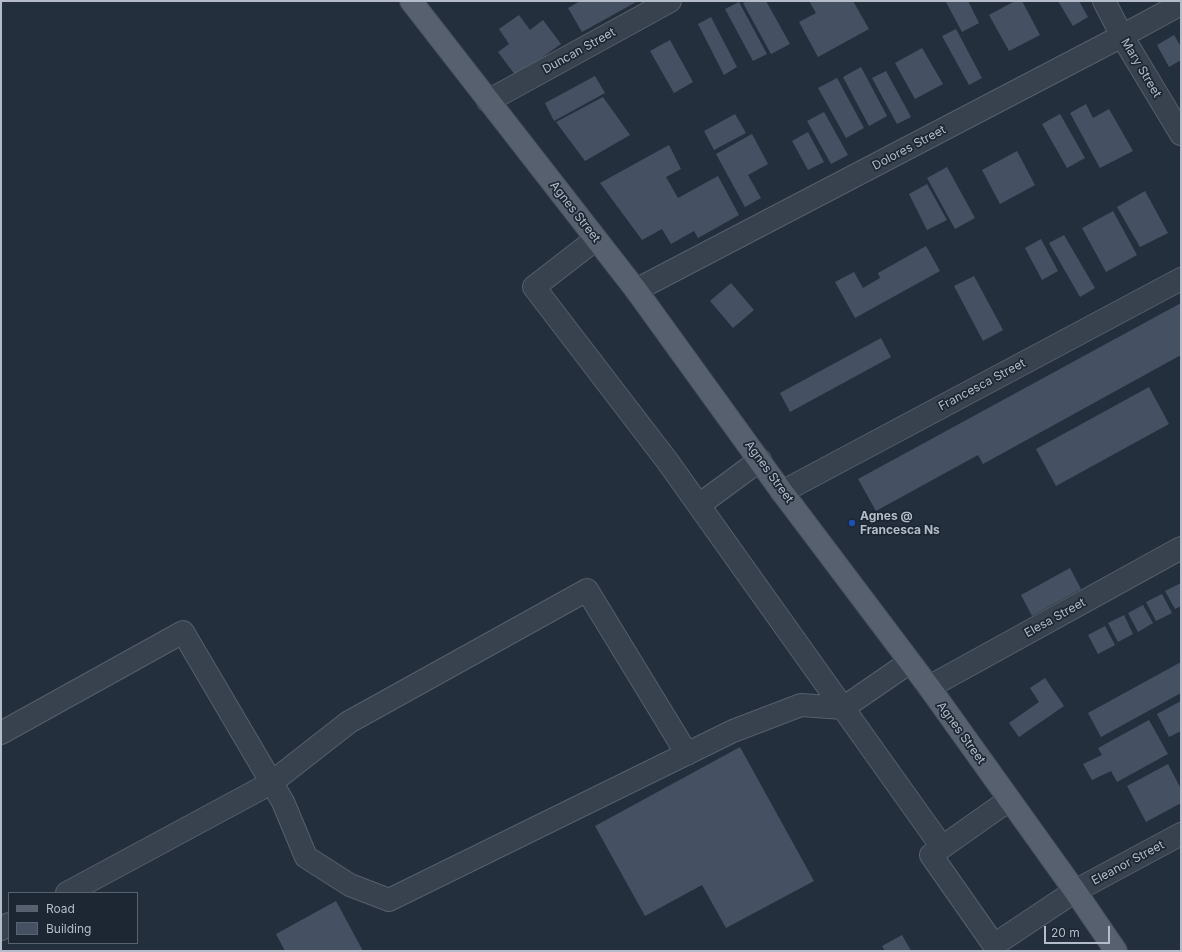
<!DOCTYPE html>
<style>
body{margin:0}
#map{position:relative;width:1182px;height:952px;overflow:hidden;background:#242f3e;font-family:Inter,sans-serif}
canvas{display:block}
.frame{position:absolute;inset:0;border:2px solid #b4bcc9;pointer-events:none}
.legend{position:absolute;left:8px;top:892px;width:130px;height:52px;box-sizing:border-box;background:#1d2633;border:1px solid #59626f;margin:0;padding:5px 7px;list-style:none;font-size:12px;color:#b4bcc9}
.legend li{display:flex;align-items:center;gap:8px;height:20px}
.legend b{width:20px;border:1px solid #59626f}
.scale{position:absolute;left:1044px;top:926px;width:66px;height:18px;box-sizing:border-box;border:2px solid #b4bcc9;border-top:0;padding-left:5px;font-size:12px;line-height:14px;white-space:nowrap;color:#b4bcc9;-webkit-text-stroke:3px #1d2633;paint-order:stroke}
</style>
<div id="map">
<canvas width="1182" height="952"></canvas>
<div class="frame"></div>
<ul class="legend">
<li><b style="height:5px;background:#56606e"></b>Road</li>
<li><b style="height:11px;background:#455162"></b>Building</li>
</ul>
<div class="scale">20 m</div>
</div>
<script>
const ctx = document.querySelector('canvas').getContext('2d');
ctx.lineJoin = 'round';
function paint(path, color) { ctx.fillStyle = color; ctx.fill(path, 'evenodd'); }
const poly = rows => new Path2D(rows.map(r => 'M' + r).join(''));
function strokePath(path, color, width, dash) { ctx.strokeStyle = color; ctx.lineWidth = width; ctx.lineCap = dash ? 'butt' : 'round'; ctx.setLineDash(dash || []); ctx.stroke(path); }
function label(font, color, halo, rows, align = 'center') {
  ctx.font = font + ' Inter,sans-serif'; ctx.lineWidth = 3.5; ctx.setLineDash([]); ctx.textBaseline = 'middle'; ctx.strokeStyle = halo; ctx.fillStyle = color; for (const [text, x, y, turn = 0] of rows) {
    ctx.save(); ctx.translate(x, y); ctx.rotate((+turn || 0) * Math.PI / 180); ctx.textAlign = isNaN(turn) ? turn : align; if (halo) ctx.strokeText(text, 0, 0); ctx.fillText(text, 0, 0); ctx.restore();
  }
}
const building = poly([
 [580,1,638,1,582,32,568,8],
 [747,1,766,1,790,44,771,54,743,3],
 [809,1,853,1,869,29,818,57,799,22,816,13],
 [948,1,968,1,979,23,962,32,946,2],
 [1015,1,1022,1,1040,35,1009,51,989,15],
 [1058,1,1079,1,1088,17,1073,26],
 [739,2,767,54,753,61,725,9],
 [519,15,530,30,543,20,561,44,516,76,498,52,509,44,499,29],
 [711,17,737,67,724,75,698,24],
 [956,29,982,78,969,85,942,36],
 [1174,35,1181,47,1181,60,1169,67,1157,45],
 [670,40,693,82,674,93,650,51],
 [922,48,943,84,915,99,895,63],
 [861,67,887,116,869,126,843,77],
 [886,71,911,117,897,124,872,78],
 [595,76,605,93,554,121,545,103],
 [837,78,864,128,846,138,818,88],
 [603,97,630,135,585,161,556,122],
 [1086,104,1093,118,1109,109,1133,151,1100,168,1070,113],
 [824,112,848,155,831,164,807,121],
 [735,114,746,133,714,150,704,131],
 [1060,114,1085,158,1067,168,1042,124],
 [808,132,824,162,808,170,792,141],
 [752,134,768,164,748,175,761,198,745,207,716,154],
 [669,145,681,169,666,177,678,198,718,176,739,215,698,238,694,231,671,244,662,229,642,240,600,183],
 [1017,151,1035,185,1000,204,982,170],
 [947,167,975,218,955,229,927,178],
 [927,184,947,220,927,230,909,194],
 [1145,191,1168,233,1140,247,1117,207],
 [1113,211,1137,255,1106,272,1082,228],
 [1064,235,1095,288,1080,297,1049,243],
 [1041,239,1058,271,1042,280,1025,248],
 [926,246,940,271,855,318,835,282,854,272,863,288,880,278,878,273],
 [974,276,1003,330,983,341,954,286],
 [731,283,754,310,733,328,710,301],
 [1181,303,1181,355,983,464,978,455,876,511,858,479],
 [881,338,891,357,790,412,780,393],
 [1149,387,1169,424,1056,486,1036,449],
 [1070,568,1081,589,1032,616,1021,595],
 [1181,583,1181,606,1175,609,1165,591],
 [1162,594,1172,613,1156,621,1146,602],
 [1143,605,1153,623,1138,632,1128,613],
 [1124,615,1133,634,1118,642,1108,623],
 [1105,626,1115,645,1098,654,1088,635],
 [1181,662,1181,693,1101,737,1088,713],
 [1045,678,1064,706,1019,737,1009,723,1039,702,1030,688],
 [1181,701,1181,731,1169,737,1157,714],
 [1149,720,1168,754,1117,782,1111,771,1092,780,1083,764,1102,755,1098,748],
 [740,747,814,881,726,928,702,885,645,916,595,826],
 [1168,764,1181,789,1181,803,1146,822,1127,786],
 [336,901,363,951,285,951,276,934],
 [902,935,911,951,885,951,882,946]
]);
const minor = poly([
 [1104,1,1122,36,1181,134],
 [488,101,670,1],
 [596,239,534,287,668,462,942,847],
 [636,290,1122,36,1181,4],
 [782,492,1181,279],
 [699,505,760,460],
 [929,687,1181,548],
 [1,733,183,632,283,802,306,857,350,885,389,900,733,731,801,705,843,708,910,662],
 [1009,800,931,855,994,945,1075,891,1181,834],
 [67,893,271,783,349,722,587,590,687,754],
 [1,929,9,924]
]);
const major = poly([
 [411,1,636,290,782,492,929,687,1075,891,1116,951]
]);
const markers = [
 [852,523,4,"#1a4fb4"]
];
const streetNames = [
 ["Duncan Street",579,51,-29],
 ["Mary Street",1141,68,59],
 ["Dolores Street",909,148,-28],
 ["Agnes Street",575,212,52],
 ["Francesca Street",982,385,-28],
 ["Agnes Street",769,472,54],
 ["Elesa Street",1055,618,-29],
 ["Agnes Street",961,733,54],
 ["Eleanor Street",1128,863,-28]
];
const poiNames = [
 ["Agnes @",860,516],
 ["Francesca Ns",860,530]
];
paint(building, '#455162');
strokePath(minor, '#565f6c', 24);
strokePath(major, '#414a57', 24);
strokePath(minor, '#38414e', 22);
strokePath(major, '#56606e', 22);
for (const [x, y, r, color] of markers) { const dot = new Path2D(); dot.arc(x, y, r, 0, 2 * Math.PI); ctx.fillStyle = color; ctx.fill(dot); strokePath(dot, '#1d2633', 1.5); }
label('12px', '#b4bcc9', '#1d2633', streetNames);
label('bold 12px', '#b4bcc9', '#1d2633', poiNames, 'left');
</script>
